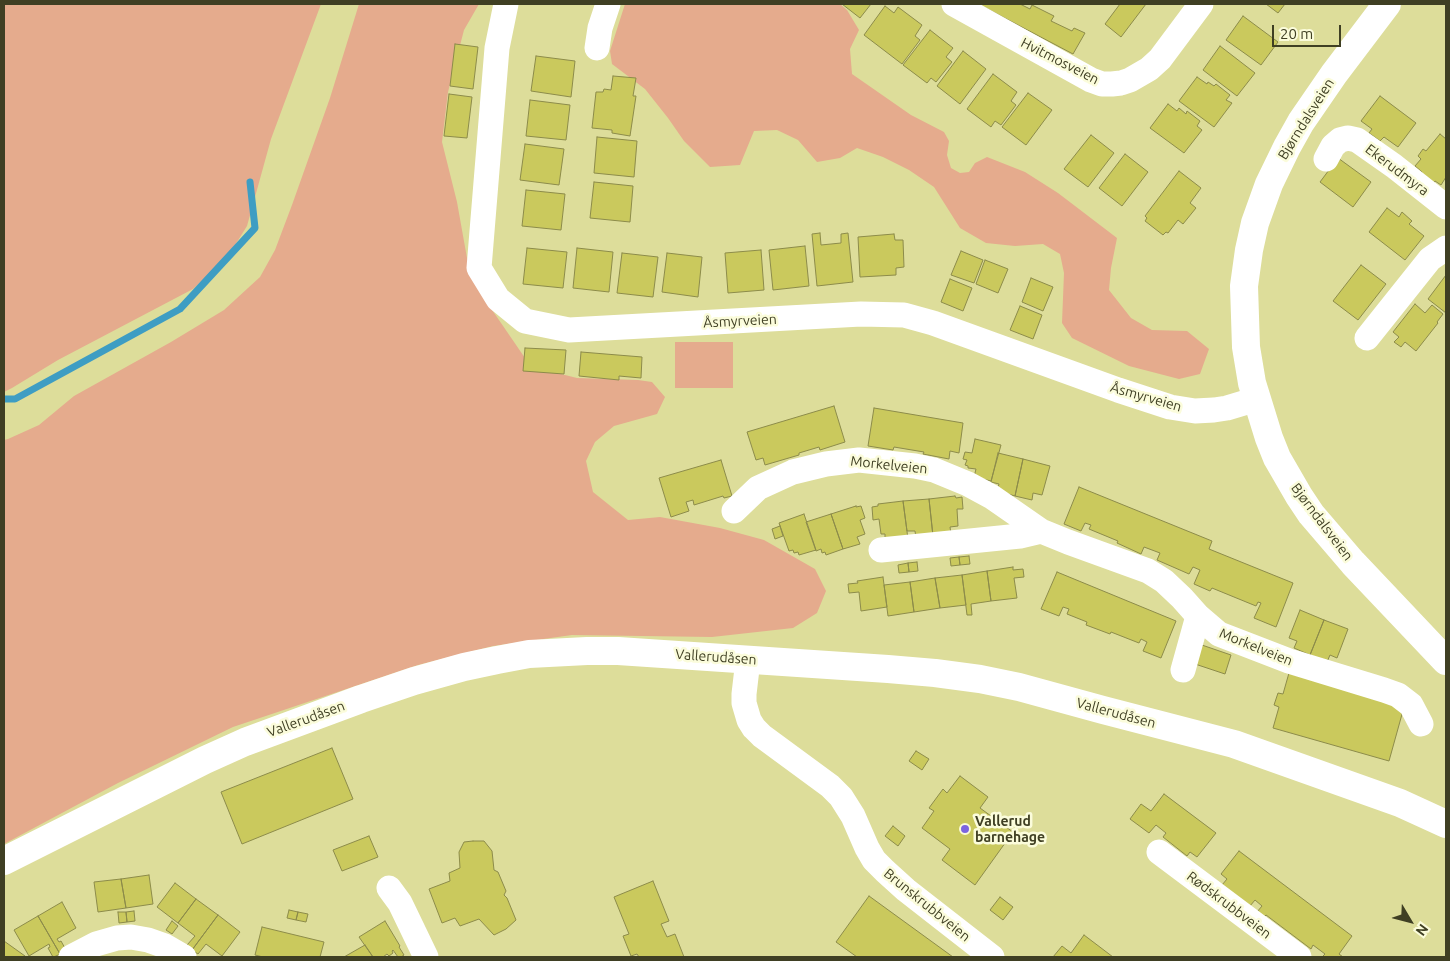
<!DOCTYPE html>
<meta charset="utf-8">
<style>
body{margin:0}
#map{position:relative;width:1450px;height:961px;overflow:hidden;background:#dddd9a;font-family:Ubuntu,sans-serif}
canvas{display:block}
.frame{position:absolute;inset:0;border:5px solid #3f3f23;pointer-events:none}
.north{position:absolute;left:1385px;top:896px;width:50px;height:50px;-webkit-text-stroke:4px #fbfcdb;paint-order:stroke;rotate:127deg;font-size:14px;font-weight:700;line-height:20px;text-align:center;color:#3f3f23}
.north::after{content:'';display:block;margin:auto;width:18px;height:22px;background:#3f3f23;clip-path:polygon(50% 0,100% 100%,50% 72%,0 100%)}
.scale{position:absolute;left:1272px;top:25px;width:69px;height:22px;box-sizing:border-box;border:2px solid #3f3f23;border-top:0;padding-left:6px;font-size:15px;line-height:18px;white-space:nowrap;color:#3f3f23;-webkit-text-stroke:4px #fbfcdb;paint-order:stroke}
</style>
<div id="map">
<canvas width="1450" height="961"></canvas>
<div class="frame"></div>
<div class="north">N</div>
<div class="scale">20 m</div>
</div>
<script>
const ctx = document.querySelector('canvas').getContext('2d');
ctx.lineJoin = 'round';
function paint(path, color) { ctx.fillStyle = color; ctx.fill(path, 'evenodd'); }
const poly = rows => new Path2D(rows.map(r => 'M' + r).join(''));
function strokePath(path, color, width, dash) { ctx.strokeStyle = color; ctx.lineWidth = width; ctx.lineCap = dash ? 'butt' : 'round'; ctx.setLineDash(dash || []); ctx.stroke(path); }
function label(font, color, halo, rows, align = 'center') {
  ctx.font = font + ' Ubuntu,sans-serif'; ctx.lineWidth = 5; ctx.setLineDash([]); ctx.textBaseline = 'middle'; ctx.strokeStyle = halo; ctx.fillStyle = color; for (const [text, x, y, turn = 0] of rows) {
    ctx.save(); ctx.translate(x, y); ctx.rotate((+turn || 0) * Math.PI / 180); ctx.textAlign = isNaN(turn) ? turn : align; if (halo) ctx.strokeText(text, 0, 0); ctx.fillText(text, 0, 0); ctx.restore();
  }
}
const green = poly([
 [4,4,321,4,271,139,247,226,227,258,193,289,58,360,12,388,4,392],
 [359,4,479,4,464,30,448,92,442,142,457,202,467,258,488,304,525,358,541,369,577,378,638,380,652,382,665,397,657,414,614,426,595,442,586,461,593,492,628,520,660,517,720,528,764,540,815,569,826,591,817,613,793,628,712,637,572,635,493,646,418,665,233,727,118,783,4,844,4,440,8,439,39,425,74,396,171,342,224,310,260,277,275,250,292,205,330,98],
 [625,4,840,4,847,10,859,30,850,49,852,74,911,115,944,132,949,141,947,155,951,168,960,173,969,172,975,163,987,157,1025,172,1058,193,1117,238,1111,268,1109,290,1131,318,1152,330,1187,331,1209,349,1200,374,1179,379,1129,366,1072,338,1062,323,1064,273,1060,254,1043,244,1015,246,986,243,960,228,934,187,909,170,883,157,857,148,840,158,817,162,798,140,777,130,754,131,740,165,710,167,684,141,668,118,645,89,612,64,610,51],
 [675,342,733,342,733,388,675,388]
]);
const stream = poly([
 [4,399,15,399,180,309,255,228,250,182]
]);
const building = poly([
 [842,4,871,4,860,18,842,4],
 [978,4,1020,4,1030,9,1032,5,1054,16,1051,21,1072,31,1074,28,1085,33,1073,54,978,4],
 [1120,4,1146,4,1121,37,1105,24,1120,4],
 [1266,4,1285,4,1278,13,1266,4],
 [885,6,894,13,898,7,922,25,915,36,920,40,902,64,864,35,885,6],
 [1243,16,1278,42,1261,65,1226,40,1243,16],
 [930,30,953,48,946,57,952,62,936,82,931,78,927,83,903,65,930,30],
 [455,44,478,47,473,89,450,86,455,44],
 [1220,46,1255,73,1237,96,1203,70,1220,46],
 [963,51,986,69,960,104,937,86,963,51],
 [536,56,575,61,571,97,531,91,536,56],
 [993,74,1017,92,1011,101,1016,105,1001,125,995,121,991,127,967,109,993,74],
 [613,76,636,78,633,96,636,96,630,136,612,133,612,130,592,128,596,92,603,92,604,89,611,90,613,76],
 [1197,77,1207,84,1208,82,1214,86,1216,84,1230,95,1226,100,1232,103,1214,127,1179,101,1197,77],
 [1028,93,1052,110,1026,145,1002,127,1028,93],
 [449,94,472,97,467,138,444,136,449,94],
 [1380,96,1416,123,1398,147,1384,137,1380,141,1369,133,1372,129,1361,121,1380,96],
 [530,100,570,105,566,140,526,136,530,100],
 [1168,104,1177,111,1179,108,1186,114,1187,111,1200,121,1197,126,1202,130,1184,153,1150,128,1168,104],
 [1440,134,1446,139,1446,177,1441,185,1435,181,1432,186,1419,176,1422,172,1415,166,1421,159,1418,156,1423,149,1426,151,1440,134],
 [1091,135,1114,153,1088,187,1064,169,1091,135],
 [597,137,637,141,634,177,594,173,597,137],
 [525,144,564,149,559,185,520,180,525,144],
 [1125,154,1148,172,1122,206,1099,188,1125,154],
 [1338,158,1371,182,1353,207,1320,182,1338,158],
 [1179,171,1201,188,1190,203,1196,208,1183,224,1178,220,1168,233,1166,232,1163,235,1145,221,1147,218,1145,216,1179,171],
 [594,182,633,186,630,222,590,218,594,182],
 [526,190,565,194,561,230,522,226,526,190],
 [1387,208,1399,217,1402,212,1412,221,1409,224,1424,236,1405,260,1369,232,1387,208],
 [820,233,821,245,841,243,841,234,848,233,853,282,817,286,812,234,820,233],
 [894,234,895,240,903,240,904,267,896,268,896,275,860,277,858,237,894,234],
 [805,246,809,286,773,290,769,250,805,246],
 [527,248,567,252,563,288,523,284,527,248],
 [577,248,613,252,609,292,573,288,577,248],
 [761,250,764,290,728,293,725,253,761,250],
 [961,251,983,260,974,283,951,275,961,251],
 [622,253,658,257,653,297,617,293,622,253],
 [667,253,702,257,698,297,662,292,667,253],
 [985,260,1008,269,998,293,976,284,985,260],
 [1361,265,1386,284,1358,320,1333,301,1361,265],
 [1446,275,1446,313,1428,299,1446,275],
 [1031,278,1053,287,1043,311,1022,302,1031,278],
 [950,279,972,288,963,311,941,302,950,279],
 [1415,304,1425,313,1432,305,1443,314,1437,322,1438,323,1416,351,1405,342,1401,347,1394,342,1399,337,1393,332,1415,304],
 [1020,306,1042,315,1033,339,1010,330,1020,306],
 [525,348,566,350,564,374,523,371,525,348],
 [581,352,642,357,641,378,619,376,619,380,579,376,581,352],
 [834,406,845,442,820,450,819,447,799,453,799,455,765,465,763,458,756,460,747,432,834,406],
 [874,408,963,423,959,453,950,451,949,459,923,454,924,452,894,447,893,450,868,446,874,408],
 [975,439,1001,445,991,481,974,477,976,469,968,468,968,466,965,465,967,460,963,459,965,452,972,453,975,439],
 [998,453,1023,459,1015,496,997,491,999,484,991,482,998,453],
 [1023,459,1050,466,1042,495,1033,493,1032,500,1015,496,1023,459],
 [721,460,732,496,724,498,723,496,694,505,693,500,686,502,689,511,671,517,659,478,721,460],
 [1079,487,1212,541,1209,549,1293,583,1276,627,1254,618,1261,603,1258,602,1256,606,1212,588,1210,591,1194,584,1200,570,1193,567,1189,574,1157,560,1160,553,1144,547,1141,554,1117,543,1118,541,1089,529,1091,525,1085,523,1081,531,1064,524,1079,487],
 [955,496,956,498,962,497,963,509,957,509,958,526,950,527,951,534,933,536,929,499,955,496],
 [929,499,933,536,916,538,915,531,907,531,903,501,929,499],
 [903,501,908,539,885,539,885,534,881,534,879,519,873,520,872,507,878,506,878,504,903,501],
 [856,506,856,507,861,506,865,518,860,520,865,534,857,537,860,544,843,549,831,514,856,506],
 [804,514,816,550,799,555,798,552,794,553,793,550,789,551,779,523,804,514],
 [831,514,843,549,826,555,825,552,822,553,821,549,816,551,806,522,831,514],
 [780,526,783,536,775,539,772,529,780,526],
 [969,556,970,564,960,565,959,557,969,556],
 [959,557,960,565,951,566,950,558,959,557],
 [917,562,918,571,909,572,908,563,917,562],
 [908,563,909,572,899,573,898,565,908,563],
 [1013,567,1013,570,1023,569,1024,577,1014,578,1017,598,991,601,987,571,1013,567],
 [987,571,991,601,971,604,972,615,967,615,962,575,987,571],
 [1057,572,1176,621,1161,658,1143,651,1147,642,1141,639,1139,643,1111,632,1110,634,1086,625,1087,622,1067,614,1069,609,1063,607,1059,616,1041,609,1057,572],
 [962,575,966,605,940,608,935,578,962,575],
 [883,577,887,607,861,611,859,592,849,593,848,584,858,583,857,581,883,577],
 [935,578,940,608,914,612,910,582,935,578],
 [910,582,914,612,888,616,884,585,910,582],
 [1300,610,1324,620,1310,655,1294,648,1297,641,1289,638,1300,610],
 [1324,620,1348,629,1337,658,1330,655,1327,662,1310,655,1324,620],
 [1196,643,1231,655,1225,674,1189,662,1196,643],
 [1289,673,1404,707,1389,761,1273,728,1279,707,1274,705,1278,693,1283,694,1289,673],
 [332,748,353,799,242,844,221,792,332,748],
 [916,751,929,759,922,770,909,761,916,751],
 [960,776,988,797,980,808,1013,832,975,885,942,860,950,849,922,828,934,811,929,808,943,789,947,793,960,776],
 [1164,794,1216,833,1197,857,1190,852,1187,856,1163,837,1166,833,1156,825,1149,833,1130,819,1141,804,1151,811,1164,794],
 [893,826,905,836,898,846,885,836,893,826],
 [369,836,378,857,342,871,333,850,369,836],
 [473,841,484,841,492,851,494,870,498,872,506,891,504,895,507,898,516,920,506,929,494,935,479,919,460,926,455,918,442,923,429,889,450,881,449,873,460,868,459,852,464,842,473,841],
 [1239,851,1352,936,1339,954,1343,957,1322,957,1325,954,1313,945,1311,949,1266,915,1264,917,1257,912,1262,906,1255,900,1250,906,1222,885,1227,879,1221,874,1239,851],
 [149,875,153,904,126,908,121,879,149,875],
 [121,879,126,908,98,912,94,882,121,879],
 [653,881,669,921,661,924,667,937,675,934,684,957,639,957,637,954,631,956,623,936,629,934,614,897,653,881],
 [175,883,196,899,178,923,157,907,175,883],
 [869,896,953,957,857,957,836,942,869,896],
 [1000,897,1013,907,1003,920,990,910,1000,897],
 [196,899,218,915,192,950,187,945,195,936,178,923,196,899],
 [62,902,76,928,57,939,59,942,61,941,66,950,60,954,38,916,62,902],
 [289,910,298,912,296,920,287,918,289,910],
 [134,911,135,921,127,922,126,912,134,911],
 [118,912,126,912,127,922,119,923,118,912],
 [298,912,308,914,306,922,296,920,298,912],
 [218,915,240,932,222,956,206,944,198,954,192,950,218,915],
 [38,916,60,954,54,957,53,957,48,948,50,947,49,944,29,956,14,930,38,916],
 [172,921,178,926,172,934,166,930,172,921],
 [385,921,400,946,399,947,404,955,401,957,398,957,393,950,392,951,393,953,389,956,387,954,383,957,373,957,359,937,385,921],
 [262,927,324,942,320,957,263,957,255,955,262,927],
 [1084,935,1113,957,1053,957,1062,946,1071,953,1084,935],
 [4,941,25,956,24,957,4,957,4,941],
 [365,945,373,957,344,957,365,945]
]);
const street = poly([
 [506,4,497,48,479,268,498,299,525,321,569,330,861,314,904,315,933,323,1118,390,1170,407,1195,411,1214,410,1227,408,1257,399],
 [954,4,1091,80,1102,84,1112,84,1121,83,1130,80,1149,69,1160,59,1201,4],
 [597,48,600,28,608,4],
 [1326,159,1333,146,1340,140,1348,138,1357,140,1394,166,1446,207],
 [1367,338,1430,259,1446,248],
 [734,511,758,488,793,472,826,464,859,460,915,466,934,470,968,484,992,497,1041,531,1068,542,1148,571,1164,581,1182,598,1198,616,1219,634,1289,661,1384,690,1398,695,1411,705,1421,724],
 [881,550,1020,536,1041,531],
 [748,660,744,694,744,703,749,720,754,728,762,736,830,786,841,797,853,816,867,848,874,860,885,871,906,890,992,957],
 [1183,670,1198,616],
 [1159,852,1299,957],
 [389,888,400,903,426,957],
 [71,957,96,944,117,938,131,937,148,940,165,946,184,957]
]);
const secondary = poly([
 [1387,4,1334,74,1301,122,1287,147,1269,184,1255,223,1249,250,1244,286,1246,347,1252,383,1269,438,1277,458,1299,496,1311,514,1353,563,1446,661],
 [4,861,205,760,245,742,361,699,414,681,464,667,497,660,529,654,587,651,618,651,888,669,935,673,980,679,1019,687,1103,710,1234,744,1400,803,1446,824]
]);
const markers = [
 [965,829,5,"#7c65e0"]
];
const streetNames = [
 ["Hvitmosveien",1060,61,27],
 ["Bjørndalsveien",1306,119,-58],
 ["Ekerudmyra",1397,170,37],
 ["Åsmyrveien",740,321,-3],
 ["Åsmyrveien",1146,397,16],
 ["Morkelveien",889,465,6],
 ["Bjørndalsveien",1322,522,53],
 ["Morkelveien",1256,647,22],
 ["Vallerudåsen",716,657,4],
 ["Vallerudåsen",1116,713,15],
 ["Vallerudåsen",306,719,-20],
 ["Brunskrubbveien",927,905,39],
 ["Rødskrubbveien",1229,905,37]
];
const poiNames = [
 ["Vallerud",975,821],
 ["barnehage",975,837]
];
paint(green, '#e5ab8d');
strokePath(stream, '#3e9dc3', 7);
paint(building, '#cac95d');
strokePath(building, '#8c8b4a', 1);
strokePath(street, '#fff', 25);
strokePath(secondary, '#fff', 28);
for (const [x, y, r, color] of markers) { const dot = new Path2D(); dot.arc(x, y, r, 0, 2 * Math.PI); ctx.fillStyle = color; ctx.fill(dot); strokePath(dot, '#fbfcdb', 2); }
label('14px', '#3f3f23', '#fbfcdb', streetNames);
label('bold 14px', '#3f3f23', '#fbfcdb', poiNames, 'left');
</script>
